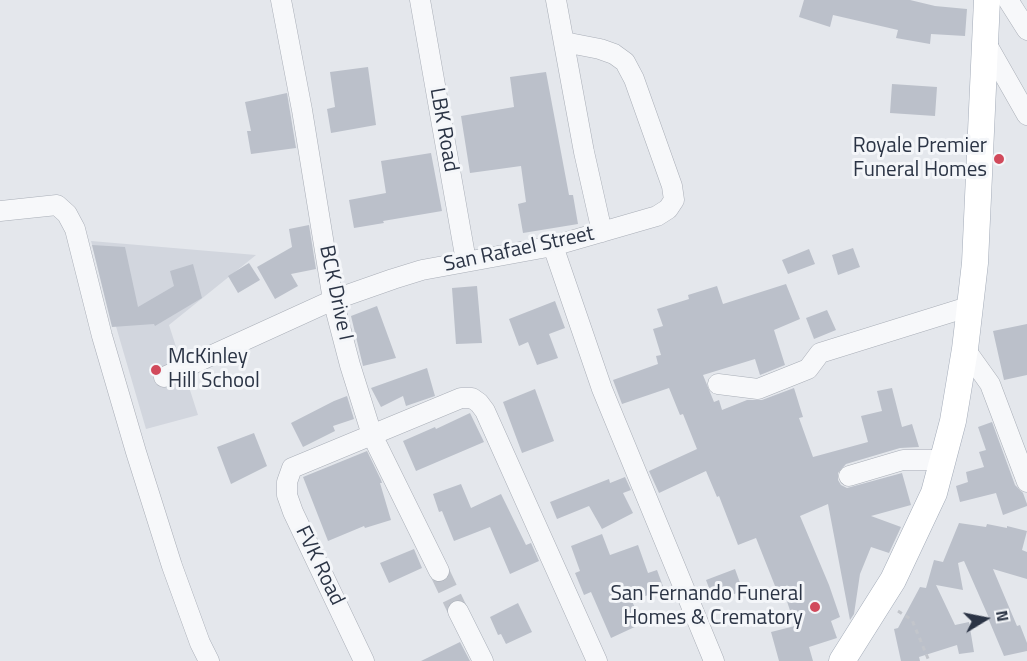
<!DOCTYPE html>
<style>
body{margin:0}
#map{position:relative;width:1027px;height:661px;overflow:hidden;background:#e4e7ec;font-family:"Titillium Web",sans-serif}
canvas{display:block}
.north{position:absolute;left:955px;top:589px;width:60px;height:60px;-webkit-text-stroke:4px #f4f6f9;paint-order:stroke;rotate:80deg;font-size:16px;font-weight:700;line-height:24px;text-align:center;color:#2b3445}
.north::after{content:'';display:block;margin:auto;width:21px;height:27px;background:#2b3445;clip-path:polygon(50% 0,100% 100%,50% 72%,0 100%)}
</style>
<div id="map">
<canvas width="1027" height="661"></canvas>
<div class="north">N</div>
</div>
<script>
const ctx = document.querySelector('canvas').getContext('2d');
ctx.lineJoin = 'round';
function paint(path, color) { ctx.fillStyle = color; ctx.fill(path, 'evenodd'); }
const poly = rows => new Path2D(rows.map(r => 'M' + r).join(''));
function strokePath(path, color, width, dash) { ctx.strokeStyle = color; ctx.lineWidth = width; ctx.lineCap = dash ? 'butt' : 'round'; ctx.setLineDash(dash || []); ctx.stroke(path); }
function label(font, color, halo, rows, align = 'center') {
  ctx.font = font + ' "Titillium Web",sans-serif'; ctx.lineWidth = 6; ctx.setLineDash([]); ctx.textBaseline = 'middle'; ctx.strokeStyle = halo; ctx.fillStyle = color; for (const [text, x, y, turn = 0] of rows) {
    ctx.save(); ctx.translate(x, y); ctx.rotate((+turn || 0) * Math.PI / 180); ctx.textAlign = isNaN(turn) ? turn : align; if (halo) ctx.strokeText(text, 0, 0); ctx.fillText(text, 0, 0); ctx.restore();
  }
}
const built = poly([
 [91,241,256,255,169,325,198,415,146,429]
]);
const building = poly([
 [804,0,910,0,935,6,967,9,965,36,931,34,930,44,896,38,898,30,833,15,830,27,799,17],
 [368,67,376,125,331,133,327,109,335,107,330,72],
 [546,72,569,195,573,195,578,224,523,233,518,204,526,202,521,166,470,173,461,116,514,107,510,77],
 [892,84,937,87,935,116,890,113],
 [287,93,296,148,251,154,247,131,251,131,245,102],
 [431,153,442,211,383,221,384,223,354,228,349,200,386,193,381,161],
 [309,225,316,269,291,274,298,286,275,299,257,267,292,247,289,229],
 [92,245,125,247,138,307,174,286,170,271,193,264,202,298,155,326,154,324,112,327],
 [853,248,860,267,838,275,832,255],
 [809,249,815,264,788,274,782,260],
 [249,263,260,280,238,293,228,276],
 [786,284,800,319,774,330,785,365,760,375,755,359,703,375,714,402,719,400,722,410,747,400,762,400,794,388,803,417,799,418,813,457,868,442,861,416,882,411,877,391,892,388,902,427,912,424,919,447,900,448,846,464,838,473,838,480,841,485,847,488,902,473,911,505,871,516,901,527,889,553,871,547,860,574,854,614,850,620,828,504,800,516,829,585,840,617,831,621,837,638,809,647,813,661,779,661,771,632,795,626,783,589,777,591,756,538,738,545,719,496,717,497,706,471,659,493,649,471,697,449,683,414,680,415,669,388,622,404,613,380,658,364,656,356,661,355,653,329,663,326,657,309,689,299,688,295,717,286,723,304],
 [477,286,482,343,456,344,452,288],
 [555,301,565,328,549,334,558,358,537,365,528,342,519,346,509,319],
 [377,306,396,358,363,366,351,316],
 [827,310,836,330,814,339,806,318],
 [1027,324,1027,375,1004,380,993,331],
 [427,368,435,396,406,406,403,396,381,407,371,388],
 [535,389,554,441,522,453,503,402],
 [347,396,354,419,333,426,335,431,303,447,291,423,334,401],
 [470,413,484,442,416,471,403,441,435,427,436,429],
 [992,422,1015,485,1023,493,1027,504,1027,506,1003,515,996,493,960,502,956,486,968,482,966,472,984,467,979,452,986,450,978,427],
 [254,433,267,466,231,484,217,447],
 [367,451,381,480,382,483,380,483,391,520,365,528,364,526,328,541,303,477],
 [625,477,631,490,623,493,633,513,602,529,589,506,557,519,550,502,609,479,610,483],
 [461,484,471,508,501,494,526,545,531,543,539,561,510,574,490,527,454,541,442,511,439,512,433,494],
 [959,523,986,527,987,524,1007,528,1007,526,1027,531,1022,550,1027,552,1027,579,993,569,1017,626,1020,625,1027,643,1027,651,1004,656,988,618,989,618,964,561,958,563,963,590,936,585,955,625,969,622,974,652,959,654,957,645,919,657,920,661,901,661,894,629,898,628,920,587,926,588,934,560,943,562],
 [602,534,610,555,638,545,648,573,657,570,664,589,632,601,635,608,632,609,639,625,611,638,591,592,584,595,575,573,580,571,571,546],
 [414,549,422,568,389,583,380,563],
 [735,569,743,591,714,601,706,580],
 [518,603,532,632,506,644,501,634,498,635,490,617],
 [460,642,470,661,421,661]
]);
const minorTunnel = poly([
 [439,571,458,611]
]);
const path = poly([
 [898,611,912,620,929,661]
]);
const minor = poly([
 [281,0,302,110,333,300,350,365,372,435,439,571],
 [420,0,466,261],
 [556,0,584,152,602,232],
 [1008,0,1027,30],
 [986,43,1027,115],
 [0,211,57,205,67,214,75,229,102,336,136,452,172,566,200,643,209,661],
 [553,246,602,389,714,661],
 [965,349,990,384,1027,482],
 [164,377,333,300,393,279,422,270,553,246,657,216,668,209,674,200,672,186,634,79,625,62,614,54,600,49,564,42],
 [718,384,758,389,808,369,820,353,971,306],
 [849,476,903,460,943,460],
 [458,611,483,661],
 [364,661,293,512,287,495,287,482,292,468,461,398,472,398,479,403,485,411,597,661]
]);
const major = poly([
 [842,661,893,580,934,493,953,421,965,349,975,263,987,0]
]);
const markers = [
 [999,159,6,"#d1495b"],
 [156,370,6,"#d1495b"],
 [815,607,6,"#d1495b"]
];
const streetNames = [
 ["LBK Road",443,130,80],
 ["San Rafael Street",519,250,-12],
 ["BCK Drive I",335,293,78],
 ["FVK Road",319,566,64]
];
const poiNames = [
 ["Royale Premier",987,147],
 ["Funeral Homes",987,171],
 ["McKinley",168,358,"left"],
 ["Hill School",168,382,"left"],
 ["San Fernando Funeral",803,595],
 ["Homes & Crematory",803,619]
];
paint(built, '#d2d6de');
paint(building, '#bbc0ca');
strokePath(minorTunnel, '#bfc3cb', 20, [20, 10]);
strokePath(minor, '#a9aeb7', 21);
strokePath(major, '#a3abb8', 27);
strokePath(path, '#c2c5cb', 3, [4.5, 4.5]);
strokePath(minor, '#f7f8fa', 20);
strokePath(major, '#fff', 26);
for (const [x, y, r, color] of markers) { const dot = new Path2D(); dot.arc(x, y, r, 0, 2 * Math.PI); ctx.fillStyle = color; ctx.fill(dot); strokePath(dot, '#f4f6f9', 2); }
label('21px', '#2b3445', '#f4f6f9', streetNames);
label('21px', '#2b3445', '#f4f6f9', poiNames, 'right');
</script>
